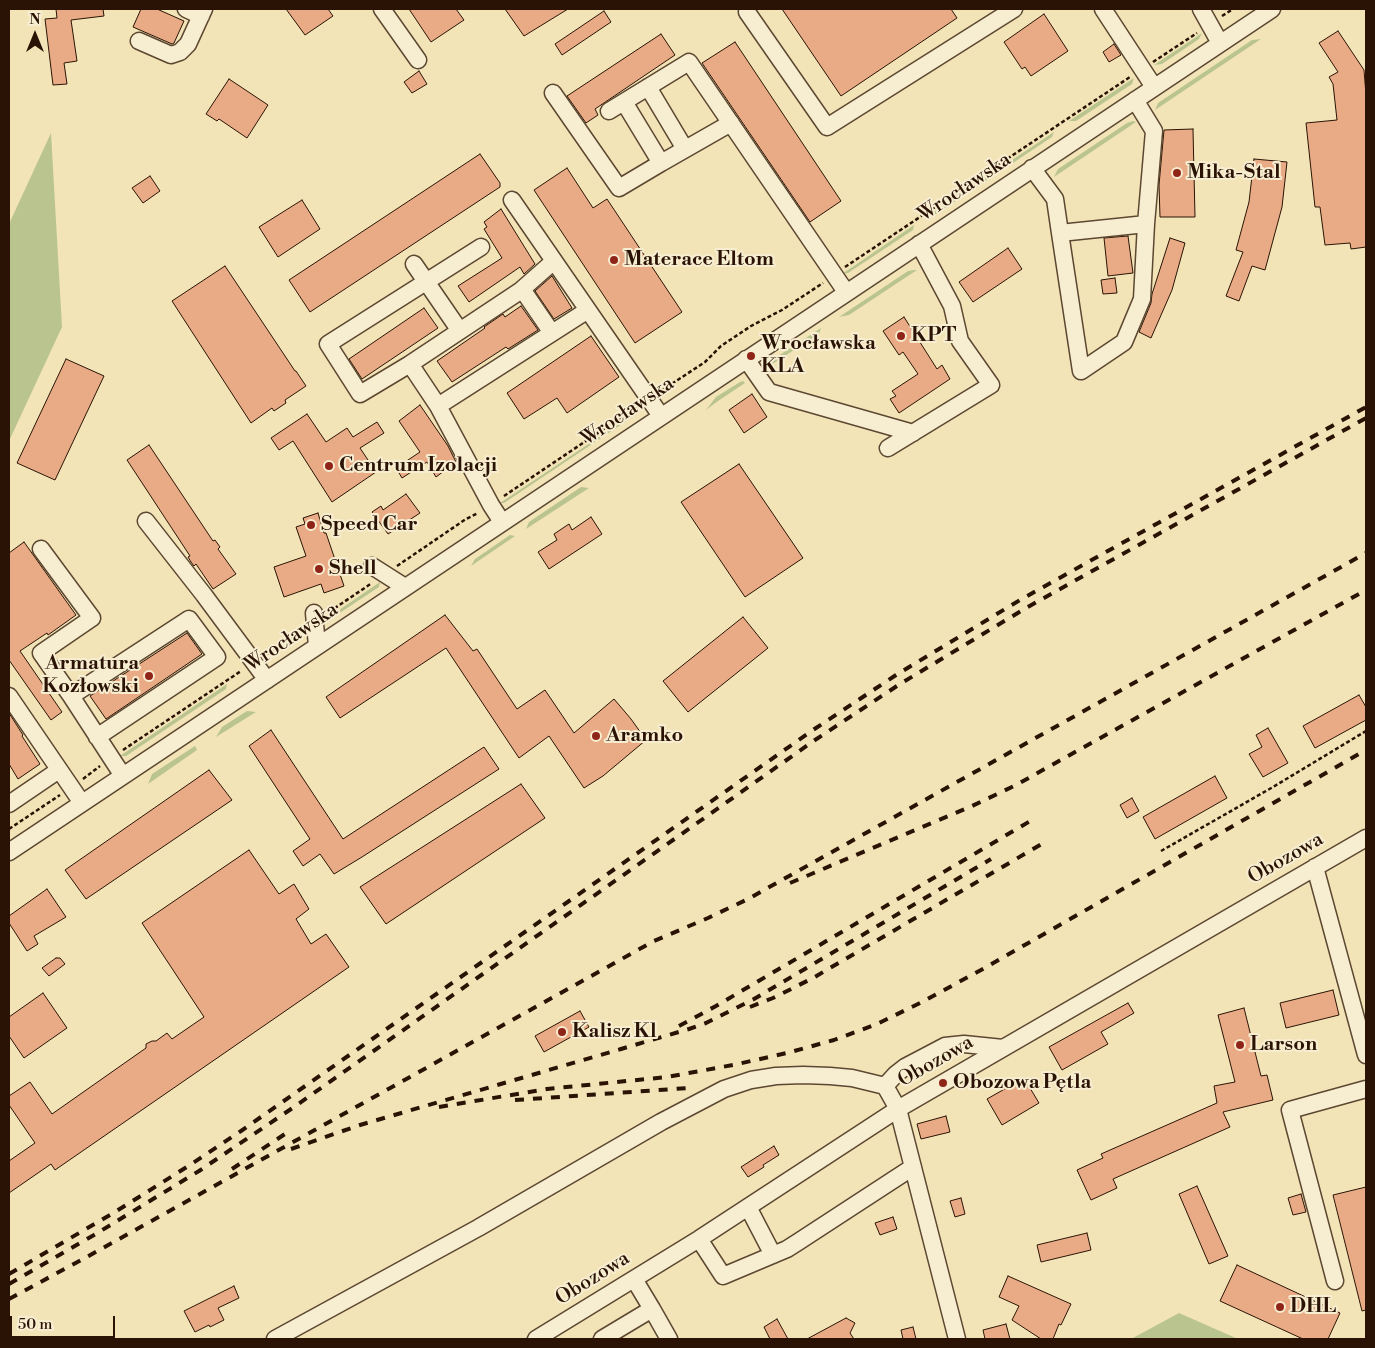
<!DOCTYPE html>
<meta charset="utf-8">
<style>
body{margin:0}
#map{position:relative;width:1375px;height:1348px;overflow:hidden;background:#f3e4b8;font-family:"Libre Bodoni",serif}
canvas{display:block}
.frame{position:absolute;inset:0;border:10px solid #2a1304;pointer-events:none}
.north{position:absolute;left:10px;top:10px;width:50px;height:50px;-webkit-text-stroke:4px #f7edd1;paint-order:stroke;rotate:0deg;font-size:14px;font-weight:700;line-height:20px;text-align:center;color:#2a1304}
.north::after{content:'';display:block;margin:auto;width:18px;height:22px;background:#2a1304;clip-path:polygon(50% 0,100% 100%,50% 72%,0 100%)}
.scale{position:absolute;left:10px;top:1316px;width:105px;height:22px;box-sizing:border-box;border:2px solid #2a1304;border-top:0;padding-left:6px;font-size:15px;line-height:18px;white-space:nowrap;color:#2a1304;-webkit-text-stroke:4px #f7edd1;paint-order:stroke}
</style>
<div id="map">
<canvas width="1375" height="1348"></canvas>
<div class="frame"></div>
<div class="north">N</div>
<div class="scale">50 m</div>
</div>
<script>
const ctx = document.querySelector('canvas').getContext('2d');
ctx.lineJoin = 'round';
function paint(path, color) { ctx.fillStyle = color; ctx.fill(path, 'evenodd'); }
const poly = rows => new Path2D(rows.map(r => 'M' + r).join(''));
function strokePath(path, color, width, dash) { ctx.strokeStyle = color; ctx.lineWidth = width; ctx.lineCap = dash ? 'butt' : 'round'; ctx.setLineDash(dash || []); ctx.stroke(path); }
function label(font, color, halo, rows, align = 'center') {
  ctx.font = font + ' "Libre Bodoni",serif'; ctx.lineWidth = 4; ctx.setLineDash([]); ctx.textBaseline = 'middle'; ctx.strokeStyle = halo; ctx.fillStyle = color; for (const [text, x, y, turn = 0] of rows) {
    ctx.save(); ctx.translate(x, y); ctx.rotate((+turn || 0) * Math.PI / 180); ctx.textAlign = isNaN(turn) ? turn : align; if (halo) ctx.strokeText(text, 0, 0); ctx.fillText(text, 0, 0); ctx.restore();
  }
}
const green = poly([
 [1202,33,1199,39,1162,64,1154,65],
 [1261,39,1155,110,1158,103,1252,40],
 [1134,78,1132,84,1076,121,1069,121],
 [1133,121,1136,122,1054,177,1058,169,1127,123],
 [1054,132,1052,137,936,214,931,214],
 [51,133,62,327,9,441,9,224],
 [914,225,913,230,848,273,842,274],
 [914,270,917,270,849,315,839,317,908,271],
 [821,328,819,334,766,368,769,362],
 [743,381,745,383,718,401,706,410,716,397,740,382],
 [638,411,637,414,504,503,500,503],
 [581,487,589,488,526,529,529,522],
 [510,535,515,536,471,566,475,559],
 [380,582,379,587,326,622,323,621],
 [227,684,226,689,126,756,120,756],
 [247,711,256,712,216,737,222,727],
 [195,746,197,750,148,784,152,774],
 [1179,1313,1238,1339,1131,1339]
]);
const building = poly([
 [56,9,103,9,104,16,71,20,77,61,64,63,67,84,53,85,45,19,57,18,56,9],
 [141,9,157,9,184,21,174,43,172,44,133,27,141,9],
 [286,9,328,9,333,16,305,35,286,9],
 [409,9,456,9,464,20,431,42,409,9],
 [505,9,568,9,524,36,505,9],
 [782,9,951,9,957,18,841,96,782,9],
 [604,11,611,22,562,55,555,44,604,11],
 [1044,14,1068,51,1031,76,1025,67,1022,69,1004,42,1044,14],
 [1338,31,1364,70,1366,95,1366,247,1351,249,1350,243,1325,245,1320,207,1315,207,1306,123,1337,120,1333,84,1329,77,1338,72,1319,43,1338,31],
 [661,34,675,55,595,109,598,115,586,123,567,96,661,34],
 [735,42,841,201,810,222,702,63,735,42],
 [1114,44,1121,55,1109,62,1103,52,1114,44],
 [419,71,427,84,412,93,404,82,419,71],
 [229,79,268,105,247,138,219,119,217,121,206,114,229,79],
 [1193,129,1195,217,1160,217,1159,185,1164,130,1193,129],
 [480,154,500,183,500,187,310,312,289,280,480,154],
 [1254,159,1287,162,1282,207,1265,270,1252,266,1239,301,1226,296,1243,252,1236,250,1249,202,1254,159],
 [567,168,593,208,607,199,682,312,635,343,534,190,567,168],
 [150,176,160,191,143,203,132,188,150,176],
 [302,200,320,229,278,257,259,227,302,200],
 [501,209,535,264,524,274,520,267,469,302,458,286,502,258,484,229,487,227,484,222,501,209],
 [1128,236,1133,273,1108,276,1104,238,1128,236],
 [1170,238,1185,243,1172,290,1151,338,1139,332,1151,303,1152,294,1170,238],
 [1008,248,1022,269,973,302,959,282,1008,248],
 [225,266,295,371,296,371,306,386,285,400,286,403,274,411,272,408,251,423,172,301,225,266],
 [552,276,572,308,554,319,535,291,552,276],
 [1115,278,1117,293,1103,294,1101,280,1115,278],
 [521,306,538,330,508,349,506,347,452,382,437,361,485,328,484,327,503,314,505,317,521,306],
 [424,308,438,328,362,379,349,359,424,308],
 [904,317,937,369,942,365,950,379,899,413,890,399,896,396,892,391,918,374,903,352,899,355,883,331,904,317],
 [591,336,619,377,567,413,557,398,524,419,507,393,591,336],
 [66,359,104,376,55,480,17,463,66,359],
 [752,394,767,417,744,433,729,410,752,394],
 [420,405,448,446,456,462,436,477,427,462,402,478,396,468,420,452,399,421,420,405],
 [307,414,326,442,347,428,353,437,377,422,384,433,360,448,376,472,332,502,293,441,279,450,271,438,307,414],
 [149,445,213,541,215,540,220,547,218,549,236,574,213,589,196,564,194,566,191,562,188,557,190,556,127,460,149,445],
 [739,464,803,558,745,597,681,502,739,464],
 [406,494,420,513,388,534,372,512,381,506,383,510,406,494],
 [318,513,324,533,326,533,344,586,324,593,321,584,284,597,274,567,306,556,296,527,305,524,303,518,318,513],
 [591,517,602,534,549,569,538,552,557,540,554,534,569,524,572,530,591,517],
 [24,542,76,615,48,635,47,633,20,651,62,712,51,720,9,660,9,553,24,542],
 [445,615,473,651,477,649,517,709,545,690,574,733,614,699,631,719,646,740,603,776,584,788,549,736,519,758,446,648,340,718,326,697,445,615],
 [743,617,768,648,688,712,663,681,743,617],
 [187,633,202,654,106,719,90,696,187,633],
 [1359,695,1366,707,1366,720,1315,748,1303,726,1359,695],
 [9,713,23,735,22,736,40,764,18,779,9,764,9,713],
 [1268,728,1288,763,1263,777,1249,754,1262,747,1256,735,1268,728],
 [271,730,343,839,484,747,499,769,362,857,334,874,320,854,303,866,293,851,310,839,249,746,271,730],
 [209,770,232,800,86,899,65,870,209,770],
 [1215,776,1227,798,1155,839,1143,817,1215,776],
 [521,784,545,818,386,924,360,887,521,784],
 [1132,798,1139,811,1127,818,1120,805,1132,798],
 [249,850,279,894,294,884,309,909,296,919,311,944,326,934,349,967,55,1170,51,1164,9,1193,9,1161,35,1143,9,1105,9,1096,30,1082,52,1114,146,1048,146,1044,152,1041,156,1041,167,1033,172,1039,204,1017,142,923,249,850],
 [47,889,66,917,34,936,38,944,27,951,9,923,9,916,47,889],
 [56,958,60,958,65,964,49,976,42,968,56,958],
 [1333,990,1339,1015,1286,1028,1280,1003,1333,990],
 [43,993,67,1028,24,1058,9,1036,9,1017,43,993],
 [1128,1003,1134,1013,1101,1032,1108,1044,1062,1070,1049,1047,1128,1003],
 [1244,1008,1261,1076,1267,1075,1273,1100,1223,1112,1230,1127,1113,1179,1117,1188,1091,1200,1077,1170,1103,1158,1101,1154,1217,1103,1214,1086,1235,1082,1218,1015,1244,1008],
 [580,1011,589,1027,544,1052,535,1036,580,1011],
 [1024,1078,1039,1103,1002,1125,987,1099,1024,1078],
 [946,1116,950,1132,921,1139,917,1124,946,1116],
 [774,1146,779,1155,763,1165,764,1167,748,1177,741,1167,774,1146],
 [1197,1186,1228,1256,1209,1264,1179,1194,1197,1186],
 [1366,1187,1366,1310,1362,1311,1333,1195,1366,1187],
 [1301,1194,1306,1212,1293,1215,1288,1198,1301,1194],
 [961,1198,965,1214,955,1217,950,1201,961,1198],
 [893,1217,897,1229,880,1235,875,1223,893,1217],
 [1087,1233,1091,1250,1041,1262,1037,1245,1087,1233],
 [1237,1265,1340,1313,1328,1339,1303,1339,1220,1301,1237,1265],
 [1008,1276,1071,1304,1061,1325,1059,1324,1053,1339,1041,1339,1012,1320,1019,1306,999,1297,1008,1276],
 [234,1286,239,1298,218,1308,224,1320,210,1327,209,1325,195,1332,184,1311,234,1286],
 [846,1318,855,1323,850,1333,854,1339,807,1339,846,1318],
 [777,1319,788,1339,770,1339,764,1327,777,1319],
 [1006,1324,1010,1339,985,1339,983,1330,1006,1324],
 [913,1327,916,1339,903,1339,901,1330,913,1327]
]);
const path = poly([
 [1222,16,1233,9],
 [1153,62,1197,33],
 [845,267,1130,77],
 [661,391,705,362,721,346,751,326,782,310,823,283],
 [504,496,638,406],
 [397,566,466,519,478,513],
 [329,612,372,583],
 [267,654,301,631],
 [123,750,241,671],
 [83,779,100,766],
 [9,829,60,795],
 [1161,851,1273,787,1366,731]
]);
const minor = poly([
 [186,9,201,16],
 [382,9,418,60],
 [1103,9,1154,87],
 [1201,9,1220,43],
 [747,12,827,127,1014,9],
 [139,41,171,55,180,52,188,44,204,9],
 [648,87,685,149],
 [553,93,619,188,661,163],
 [1135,100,1154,131,1146,224],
 [624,102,661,163,731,123],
 [609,111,689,62,846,292],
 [1032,168,1055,199,1060,233,1081,371,1124,342,1142,299,1146,224,1060,233],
 [512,200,661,416],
 [554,261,520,291,410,364,438,406,588,310],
 [414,264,460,331],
 [522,289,552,333],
 [746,359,769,392,913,433],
 [410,364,360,394,328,344,481,247],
 [438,406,491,505,502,522],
 [888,448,991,385,960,341,952,306,919,244],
 [146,521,204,595,267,680],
 [41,549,92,618,41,653,71,696,123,776],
 [372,566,405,587],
 [314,613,317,646],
 [9,696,82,803],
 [71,696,189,619,217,657,97,737],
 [9,804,59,770],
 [9,852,1272,9],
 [1315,867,1366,1055],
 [885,1086,896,1074,905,1067,945,1046,964,1044,1003,1048],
 [748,1207,773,1255],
 [699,1239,723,1276,787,1249,798,1242,913,1167],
 [1335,1281,1290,1110,1366,1089],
 [652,1309,669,1339],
 [275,1339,478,1228,661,1122,724,1089,751,1080,776,1076,803,1075,830,1076,852,1078,885,1086,898,1109,957,1339],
 [536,1339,699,1239,898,1109,1366,838],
 [602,1339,652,1309,634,1279]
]);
const rail = poly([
 [790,883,972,806,1016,785,1366,590],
 [750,1007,773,998,813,978,1045,842],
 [679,1026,716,1006,1032,820],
 [515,1100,689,1088],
 [439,1107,547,1089,667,1077,733,1065,787,1053,834,1040,877,1024,922,1002,981,970,1366,750],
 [291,1149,360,1125,621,1049,689,1029,706,1023,754,999,991,859],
 [232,1169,288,1132],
 [9,1274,115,1212,190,1165,241,1131,813,730,896,675,1020,600,1366,407],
 [9,1284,94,1235,199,1171,294,1107,815,740,900,684,1026,608,1366,418],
 [9,1299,85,1258,654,941,708,918,748,899,1366,553]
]);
const markers = [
 [1177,173,5,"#8f2418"],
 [614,260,5,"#8f2418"],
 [901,336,5,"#8f2418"],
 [751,356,5,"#8f2418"],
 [329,466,5,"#8f2418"],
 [311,525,5,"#8f2418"],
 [319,569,5,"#8f2418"],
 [149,676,5,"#8f2418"],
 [596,736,5,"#8f2418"],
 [562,1032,5,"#8f2418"],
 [1240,1045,5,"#8f2418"],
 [943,1083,5,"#8f2418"],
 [1280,1307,5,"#8f2418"]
];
const poiNames = [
 ["Mika-Stal",1187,173],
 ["Materace Eltom",624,260],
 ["KPT",911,336],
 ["Wrocławska",761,344],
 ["KLA",761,367],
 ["Centrum Izolacji",339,466],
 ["Speed Car",321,525],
 ["Shell",329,569],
 ["Armatura",139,664,"right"],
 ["Kozłowski",139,687,"right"],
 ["Aramko",606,736],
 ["Kalisz Kl",572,1032],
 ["Larson",1250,1045],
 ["Obozowa Pętla",953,1083],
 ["DHL",1290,1307]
];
const streetNames = [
 ["Wrocławska",965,188,-34],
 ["Wrocławska",628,412,-34],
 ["Wrocławska",292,638,-34],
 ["Obozowa",1286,859,-30],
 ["Obozowa",936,1062,-30],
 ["Obozowa",593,1279,-32]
];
paint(green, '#bac48f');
paint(building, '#e8ab85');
strokePath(building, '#2a1304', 1);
strokePath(minor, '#5c4731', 19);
strokePath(path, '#2a1304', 2.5, [4, 2.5]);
strokePath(minor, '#f7edd1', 16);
strokePath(rail, '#2a1304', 4, [9, 9]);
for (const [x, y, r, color] of markers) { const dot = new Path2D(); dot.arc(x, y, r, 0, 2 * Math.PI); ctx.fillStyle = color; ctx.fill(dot); strokePath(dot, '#f7edd1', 2); }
label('bold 20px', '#2a1304', '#f7edd1', poiNames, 'left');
label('20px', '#2a1304', '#f7edd1', streetNames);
</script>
